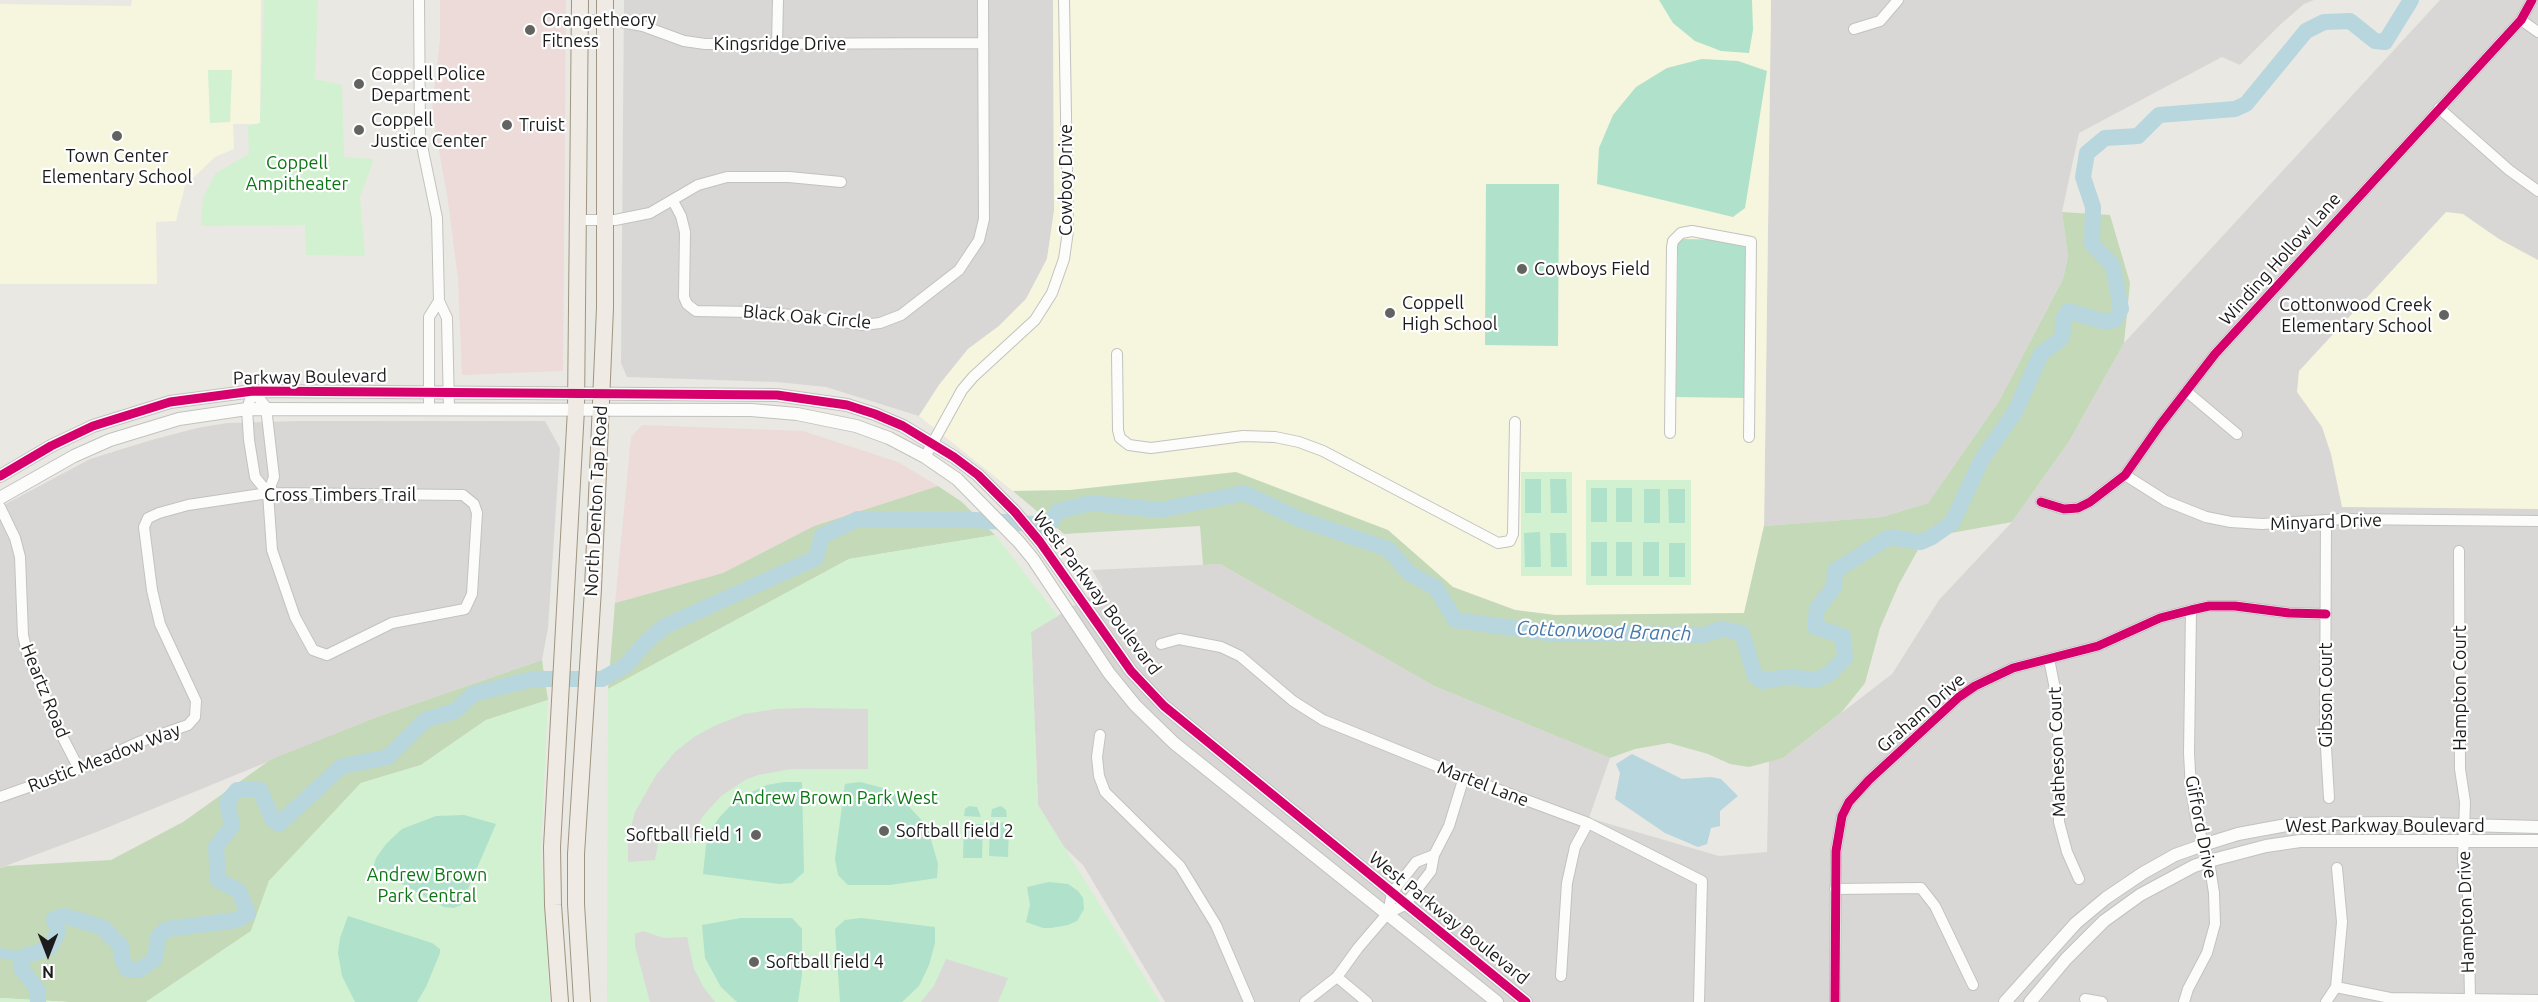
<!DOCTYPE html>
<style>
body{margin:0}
#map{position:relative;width:2538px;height:1002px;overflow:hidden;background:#eae8e3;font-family:Ubuntu,sans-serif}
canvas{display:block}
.north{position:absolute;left:18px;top:924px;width:60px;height:60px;-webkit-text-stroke:4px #fff;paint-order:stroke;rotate:180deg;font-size:16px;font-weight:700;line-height:24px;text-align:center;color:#1b1b1b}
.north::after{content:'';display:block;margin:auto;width:21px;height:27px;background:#1b1b1b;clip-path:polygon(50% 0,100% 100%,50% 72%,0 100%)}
</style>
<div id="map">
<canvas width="2538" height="1002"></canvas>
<div class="north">N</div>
</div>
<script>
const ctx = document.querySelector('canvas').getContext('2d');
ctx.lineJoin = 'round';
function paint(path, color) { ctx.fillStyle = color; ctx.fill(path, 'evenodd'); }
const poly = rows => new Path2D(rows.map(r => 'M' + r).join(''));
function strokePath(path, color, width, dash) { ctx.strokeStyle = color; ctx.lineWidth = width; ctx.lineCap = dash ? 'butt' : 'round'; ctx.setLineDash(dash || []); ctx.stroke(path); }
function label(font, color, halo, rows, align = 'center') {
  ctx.font = font + ' Ubuntu,sans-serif'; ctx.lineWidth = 4.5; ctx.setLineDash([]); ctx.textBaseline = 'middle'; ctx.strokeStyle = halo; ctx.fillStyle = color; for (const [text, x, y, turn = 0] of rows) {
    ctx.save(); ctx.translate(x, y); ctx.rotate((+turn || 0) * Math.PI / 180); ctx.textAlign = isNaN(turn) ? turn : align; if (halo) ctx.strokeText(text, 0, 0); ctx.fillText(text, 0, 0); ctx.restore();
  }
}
const residential = poly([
 [624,0,1053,0,1054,211,1047,259,1026,299,999,326,968,349,939,385,919,416,826,387,777,382,627,377,621,363],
 [1771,0,2314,0,2304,4,2281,24,2240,65,2222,57,2079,133,2062,212,2068,256,2063,279,1999,401,1928,503,1882,517,1764,526],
 [2440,0,2538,0,2538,1002,1165,1002,1083,865,1064,847,1038,805,1031,632,1103,588,1092,570,1220,564,1434,686,1610,758,1589,818,1719,856,1767,852,1769,761,1783,758,1892,674,1939,600,2012,522,2070,440,2124,343],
 [299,421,545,421,560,448,548,628,542,660,377,717,94,833,0,868,0,507,90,459,148,441,197,428,227,423]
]);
const commercial = poly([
 [440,0,566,0,563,371,462,375,458,279,448,201,432,111,440,39],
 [642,425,803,431,898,462,938,486,814,526,723,573,615,603,631,437]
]);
const education = poly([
 [132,0,261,0,260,124,233,124,234,149,215,157,185,186,176,221,156,222,157,284,0,284,0,4,131,6],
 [1053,0,1771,0,1764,526,1744,613,1555,615,1516,610,1453,587,1388,530,1070,490,1013,491,919,416,939,385,968,349,999,326,1026,299,1047,259,1054,211],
 [2446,212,2463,214,2499,239,2538,260,2538,509,2342,507,2331,454,2322,427,2297,392,2299,371]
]);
const forest = poly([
 [2062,212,2110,215,2130,283,2124,343,2070,440,2012,522,1951,533,1919,548,1899,584,1880,628,1865,683,1841,713,1783,758,1749,767,1730,764,1708,754,1669,743,1635,749,1610,758,1434,686,1220,564,1203,565,1200,526,1064,534,1013,491,1070,490,1236,472,1388,530,1453,587,1515,610,1555,615,1744,613,1764,526,1882,517,1928,503,1999,401,2063,279,2068,256],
 [938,486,962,502,995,535,849,559,608,689,615,603,723,573,814,526],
 [542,660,548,700,486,720,421,765,361,783,269,881,251,931,146,1002,69,1002,0,998,0,868,7,866,111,860,183,822,270,760,377,717]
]);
const park = poly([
 [264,0,318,0,315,79,342,85,344,157,374,159,360,197,365,256,306,255,305,225,201,226,203,197,216,173,249,154,248,126,260,123],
 [208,70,232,70,230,122,210,123],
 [1521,472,1572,472,1572,576,1521,576],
 [1586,480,1691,480,1691,585,1586,585],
 [995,535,1058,616,1031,632,1038,805,1160,1002,607,1002,608,689,849,559],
 [548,700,541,848,550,1002,146,1002,251,931,269,881,361,783,421,765,486,720],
 [0,998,69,1002,0,1002]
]);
const pitch = poly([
 [1659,0,1752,0,1753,30,1749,53,1721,51,1695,41,1673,23],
 [1702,59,1738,61,1767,71,1745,208,1733,217,1597,184,1599,148,1613,115,1636,87,1667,68],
 [1486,184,1559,184,1558,346,1485,345],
 [1678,239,1748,240,1746,398,1676,397],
 [1525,479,1541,479,1541,513,1525,513],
 [1550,479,1566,479,1567,513,1551,513],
 [1591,488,1607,488,1607,522,1591,522],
 [1616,488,1632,488,1632,522,1616,522],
 [1644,489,1660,489,1660,523,1644,523],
 [1668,489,1685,489,1685,523,1669,523],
 [1540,532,1541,567,1525,567,1524,533],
 [1550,533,1566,533,1567,567,1551,567],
 [1591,542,1607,542,1607,576,1591,576],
 [1616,542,1632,542,1632,576,1616,576],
 [1643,542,1659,542,1659,576,1643,576],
 [1669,543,1685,543,1685,577,1669,577],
 [784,782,802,782,804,872,792,883,779,884,703,874,706,846,710,831,719,818,732,804,745,795,767,785],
 [860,782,883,788,900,797,927,826,938,864,937,878,890,885,848,885,838,875,835,859,845,784],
 [969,806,977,807,981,817,964,816,965,809],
 [1001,806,1006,810,1007,817,991,817,992,809],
 [464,815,496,824,461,905,454,908,444,907,373,868,376,858,386,844,402,829,436,816],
 [990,822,1009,823,1008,857,989,856],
 [964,824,983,824,982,858,963,858],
 [1049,882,1068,884,1078,891,1083,898,1084,909,1077,921,1068,925,1051,928,1043,928,1026,922,1030,905,1027,887],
 [348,916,432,943,440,949,440,953,426,987,417,1002,355,1002,342,976,338,953,340,938],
 [741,918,792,918,802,929,802,975,798,1002,737,1002,721,987,705,958,702,925],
 [861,918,935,927,935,943,929,965,919,986,902,1002,840,1002,835,929,845,920]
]);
const parking = poly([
 [804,708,868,709,868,769,791,769,758,775,745,780,721,796,702,817,690,842,660,834,655,860,628,862,628,839,635,812,656,775,675,752,694,737,714,726,744,714,776,709],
 [643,931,664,938,687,937,694,969,704,988,715,1002,650,1002,635,946,635,934],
 [946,959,1008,978,998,1002,921,1002,934,986]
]);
const water = poly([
 [1632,754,1682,779,1711,777,1721,779,1738,796,1720,811,1720,826,1711,828,1707,844,1698,847,1665,833,1615,799,1620,773,1616,764]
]);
const canal = poly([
 [0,953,22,957]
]);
const river = poly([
 [38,1002,37,989,21,968,22,957,50,948,58,932,54,919,64,916,102,927,121,946,122,958,127,969,139,970,155,959,158,937,167,929,237,920,248,914,239,891,218,880,216,847,232,826,227,802,237,790,260,790,273,820,279,824,342,766,388,757,425,720,455,711,473,694,533,679,602,679,625,666,647,641,665,626,816,558,822,536,858,519,959,519,1049,525,1058,511,1091,503,1160,510,1244,493,1299,519,1388,549,1409,573,1436,588,1455,620,1549,633,1704,635,1721,629,1742,633,1755,676,1762,681,1788,677,1816,680,1829,674,1845,658,1843,636,1815,627,1817,609,1834,587,1835,571,1889,537,1921,542,1932,537,1952,523,1982,459,2015,412,2041,354,2062,338,2064,318,2068,311,2106,322,2115,320,2121,309,2113,266,2092,244,2093,207,2083,177,2087,153,2105,138,2138,136,2159,115,2235,109,2246,104,2306,31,2324,22,2350,21,2375,41,2385,42,2411,0]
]);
const minor = poly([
 [419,0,420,136,437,218,439,301,447,318,449,408],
 [579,20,616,21,643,26,684,41,705,44,983,43],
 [2521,20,2538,32],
 [1854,29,1880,21,1898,0],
 [777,44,778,0],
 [2439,108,2509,170,2538,191],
 [673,201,681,216,685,232,684,297,687,304,696,311,751,312,805,316,863,325,880,323,901,315,959,270,979,240,984,219,983,0],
 [578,220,615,220,650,213,698,185,727,177,789,177,841,182],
 [1117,354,1118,430,1120,438,1129,445,1151,448,1243,436,1275,437,1299,442,1323,451,1498,543,1510,541,1513,534,1515,422],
 [253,391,247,409,249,440,255,477,268,493],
 [2186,391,2237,434],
 [429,408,429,317,439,301],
 [1670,433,1672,247,1673,241,1681,233,1692,231,1751,242,1749,437],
 [925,457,962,390,973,377,1035,320,1052,293,1064,259,1068,231,1064,0],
 [2125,475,2166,501,2206,517,2231,522,2262,524,2343,519,2538,521],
 [2041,502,2064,509,2078,508,2090,502,2125,475,2160,425,2215,354,2521,20,2532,0],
 [0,507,15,538,20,557,23,635,27,653,60,732,79,769],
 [2326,520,2325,731,2329,798],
 [2459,551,2460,769,2465,802,2463,860,2468,895,2470,999],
 [1161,644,1179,639,1221,647,1240,656,1293,701,1323,720,1464,777,1588,823,1702,881,1699,1002],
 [2049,659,2058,704,2059,822,2067,852,2079,879],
 [1100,735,1097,757,1099,776,1105,792,1180,866,1216,925,1249,1002],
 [0,797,79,769,139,742,188,725,195,717,196,701,160,624,152,590,144,527,148,518,159,513,188,505,268,493,463,495,474,504,477,513,472,594,465,609,392,623,327,655,313,650,295,617,272,550,268,493,274,477,266,407,253,391],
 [1835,889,1921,888,1935,906,1973,985],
 [1388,913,1392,893,1416,862,1434,855],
 [1561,976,1567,883,1575,847,1588,823],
 [1337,977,1367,1002],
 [2336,987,2390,998,2538,1000],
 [2085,999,2102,1002],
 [1305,1002,1337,977,1358,948,1388,913,1405,905,1431,871,1434,855,1449,826,1464,777],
 [1835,1002,1836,851,1842,816,1849,802,1869,780,1959,697,1975,686,2013,668,2098,646,2160,618,2191,610,2209,606,2235,606,2289,613,2326,614],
 [2184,1002,2188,989,2207,953,2215,924,2214,893,2209,861,2197,823,2191,790,2189,753,2191,610],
 [2326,1002,2336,987,2342,922,2337,868]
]);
const tertiary = poly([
 [0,476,51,446,93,426,170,402,253,391,777,395,847,405,875,414,903,426,954,457,978,475,1015,512,1040,542,1131,671,1164,706,1526,1002],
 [0,498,74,456,110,440,179,419,247,409,751,410,797,414,856,426,889,438,925,457,957,479,1019,542,1033,559,1109,673,1135,705,1174,743,1497,1002],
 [2005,1002,2076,923,2106,898,2143,873,2175,855,2206,844,2238,834,2292,824,2394,823,2538,827],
 [2030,1002,2066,959,2104,921,2140,895,2194,866,2209,861,2266,846,2300,841,2538,841]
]);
const primary = poly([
 [560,1002,553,905,552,847,576,409,580,0],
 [582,1002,576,904,576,854,593,589,605,308,605,0]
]);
const cycleway = poly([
 [0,476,51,446,93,426,170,402,253,391,777,395,847,405,875,414,903,426,954,457,978,475,1015,512,1040,542,1131,671,1164,706,1526,1002],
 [2041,502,2064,509,2078,508,2090,502,2125,475,2160,425,2215,354,2521,20,2532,0],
 [1835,1002,1836,851,1842,816,1849,802,1869,780,1959,697,1975,686,2013,668,2098,646,2160,618,2191,610,2209,606,2235,606,2289,613,2326,614]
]);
const markers = [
 [530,30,6,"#636361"],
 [359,84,6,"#636361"],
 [507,125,6,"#636361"],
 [359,130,6,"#636361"],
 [117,136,6,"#636361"],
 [1522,269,6,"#636361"],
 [1390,313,6,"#636361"],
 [2444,315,6,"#636361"],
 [884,831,6,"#636361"],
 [756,835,6,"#636361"],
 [754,962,6,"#636361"]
];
const poiNames = [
 ["Orangetheory",542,20],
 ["Fitness",542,41],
 ["Coppell Police",371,74],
 ["Department",371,95],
 ["Coppell",371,120],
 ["Justice Center",371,141],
 ["Truist",519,125],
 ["Town Center",117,156,"center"],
 ["Elementary School",117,177,"center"],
 ["Cowboys Field",1534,269],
 ["Coppell",1402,303],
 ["High School",1402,324],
 ["Cottonwood Creek",2432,305,"right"],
 ["Elementary School",2432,326,"right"],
 ["Softball field 2",896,831],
 ["Softball field 1",744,835,"right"],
 ["Softball field 4",766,962]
];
const streetNames = [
 ["Kingsridge Drive",780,44],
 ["Cowboy Drive",1066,180,-90],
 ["Winding Hollow Lane",2280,259,-48],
 ["Black Oak Circle",807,317,5],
 ["Parkway Boulevard",310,377,-1],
 ["Cross Timbers Trail",340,495],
 ["North Denton Tap Road",596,501,-87],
 ["Minyard Drive",2326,522,-2],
 ["West Parkway Boulevard",1097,593,53],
 ["Hampton Court",2460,688,-90],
 ["Heartz Road",45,691,68],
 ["Gibson Court",2326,695,-90],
 ["Graham Drive",1921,713,-41],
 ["Matheson Court",2057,752,-92],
 ["Rustic Meadow Way",104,758,-21],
 ["Martel Lane",1483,784,21],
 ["West Parkway Boulevard",2385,826],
 ["Gifford Drive",2201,827,79],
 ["Hampton Drive",2466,912,-92],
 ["West Parkway Boulevard",1449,918,39]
];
const parkNames = [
 ["Coppell",297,163],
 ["Ampitheater",297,184],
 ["Andrew Brown Park West",835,798],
 ["Andrew Brown",427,875],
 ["Park Central",427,896]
];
const waterNames = [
 ["Cottonwood Branch",1604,631,2]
];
paint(residential, '#d9d7d5');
paint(commercial, '#ecdbd8');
paint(education, '#f6f5dd');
paint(forest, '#c4d9b8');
paint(park, '#d1f1d0');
paint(pitch, '#afe1cb');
paint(parking, '#dad9d7');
paint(water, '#b7d6dd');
strokePath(canal, '#b7d6dd', 10);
strokePath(river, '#b7d6dd', 16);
strokePath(minor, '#c2c2bf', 12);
strokePath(tertiary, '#c2c2bf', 14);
strokePath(primary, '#9f9581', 18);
strokePath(minor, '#fcfcfb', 10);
strokePath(tertiary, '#fcfcfb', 12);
strokePath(primary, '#efeae3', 16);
strokePath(cycleway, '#d6006c', 9);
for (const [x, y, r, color] of markers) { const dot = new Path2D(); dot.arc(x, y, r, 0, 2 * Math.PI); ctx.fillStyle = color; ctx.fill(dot); strokePath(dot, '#fff', 2); }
label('18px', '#1b1b1b', '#fff', poiNames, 'left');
label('18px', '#1b1b1b', '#fff', streetNames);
label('18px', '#0c7615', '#fff', parkNames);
label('italic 20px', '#4979a9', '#fff', waterNames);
</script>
